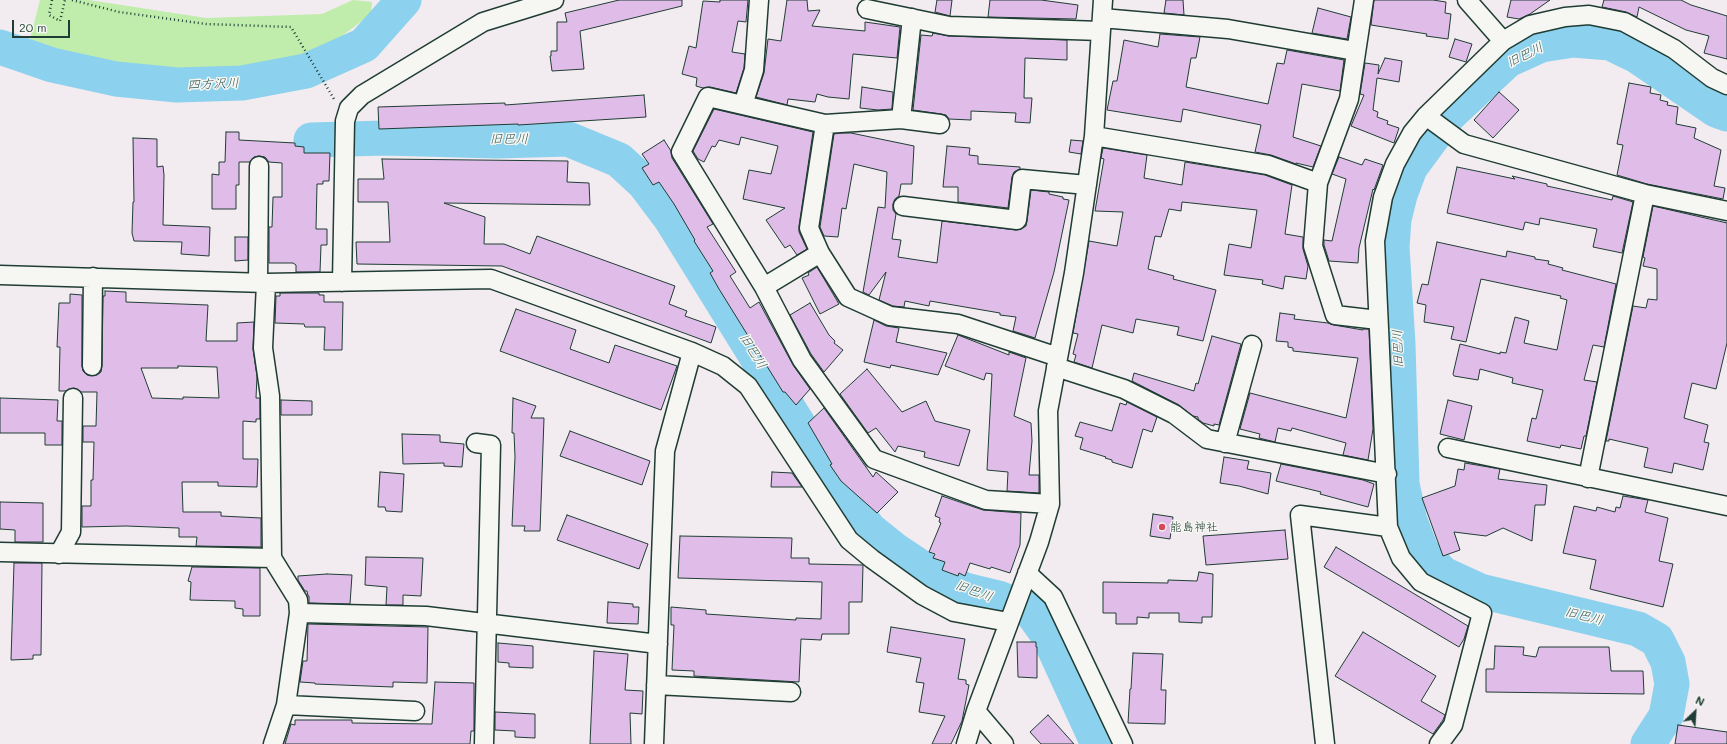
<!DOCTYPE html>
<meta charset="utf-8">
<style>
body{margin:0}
#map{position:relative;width:1727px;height:744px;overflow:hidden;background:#f2ebf0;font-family:Mali,sans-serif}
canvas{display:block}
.north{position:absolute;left:1675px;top:692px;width:40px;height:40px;-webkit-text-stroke:3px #f6f6f2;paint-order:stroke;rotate:25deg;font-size:11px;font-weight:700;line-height:16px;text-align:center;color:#1f3d34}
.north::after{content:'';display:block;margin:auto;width:14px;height:18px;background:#1f3d34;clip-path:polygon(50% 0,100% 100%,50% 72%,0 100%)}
.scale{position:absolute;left:12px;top:20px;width:58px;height:18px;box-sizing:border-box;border:2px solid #1f3d34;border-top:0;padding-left:5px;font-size:12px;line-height:14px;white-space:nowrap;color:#1f3d34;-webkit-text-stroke:3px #f6f6f2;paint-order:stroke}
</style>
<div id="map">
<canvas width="1727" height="744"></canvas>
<div class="north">N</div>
<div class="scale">20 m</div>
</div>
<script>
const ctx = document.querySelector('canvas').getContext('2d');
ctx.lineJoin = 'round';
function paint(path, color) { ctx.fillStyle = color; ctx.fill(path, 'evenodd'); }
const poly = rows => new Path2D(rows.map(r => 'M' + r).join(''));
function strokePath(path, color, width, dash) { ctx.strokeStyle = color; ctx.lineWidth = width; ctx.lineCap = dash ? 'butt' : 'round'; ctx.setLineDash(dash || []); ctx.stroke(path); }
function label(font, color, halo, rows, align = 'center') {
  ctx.font = font + ' Mali,"Klee One",sans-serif'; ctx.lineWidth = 3; ctx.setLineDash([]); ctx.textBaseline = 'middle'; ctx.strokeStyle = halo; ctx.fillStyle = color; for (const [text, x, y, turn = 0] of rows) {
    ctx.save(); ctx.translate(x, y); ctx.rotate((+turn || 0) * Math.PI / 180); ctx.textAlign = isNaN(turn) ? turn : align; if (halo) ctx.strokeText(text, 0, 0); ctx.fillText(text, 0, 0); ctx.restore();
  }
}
const green = poly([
 [40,0,89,0,206,18,322,14,353,0,372,2,371,14,342,36,296,65,225,79,111,70,30,39]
]);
const river = poly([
 [0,47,52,65,116,79,177,85,242,83,306,71,364,45,404,0],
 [311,140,385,138,497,141,568,139,619,160,644,183,671,219,831,477,869,529,895,550,931,574,965,590,998,598,1030,610,1048,635,1098,744],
 [1648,744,1666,716,1672,684,1668,662,1657,640,1638,629,1480,591,1443,574,1422,552,1410,521,1402,484,1398,344,1392,247,1394,219,1400,195,1410,168,1449,115,1508,60,1541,45,1573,40,1610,43,1637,56,1716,110,1727,114]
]);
const building = poly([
 [619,0,682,0,682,6,580,31,584,69,552,71,550,56,551,56,551,51,557,51,557,22,567,22,565,13,619,0],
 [720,0,748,0,746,22,738,21,732,52,745,54,744,68,736,93,710,87,703,88,696,86,697,78,682,74,689,46,696,48,703,1,720,2,720,0],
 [787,0,807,0,808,11,820,10,812,26,865,31,865,22,900,27,897,58,853,54,849,99,828,97,817,94,815,102,788,99,787,105,756,97,764,73,768,39,781,41,787,0],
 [937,0,952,0,950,16,935,12,937,0],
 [990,0,1041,0,1078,5,1076,19,988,17,990,0],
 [1166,0,1183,0,1184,15,1164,13,1166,0],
 [1374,0,1433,0,1446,2,1445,13,1451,14,1448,39,1426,36,1427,34,1371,25,1374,0],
 [1511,0,1550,0,1530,14,1519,19,1507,17,1511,0],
 [1604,0,1681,0,1691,5,1727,16,1727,59,1704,53,1709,36,1686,30,1639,7,1637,17,1626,12,1602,7,1604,0],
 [1318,8,1351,17,1347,39,1312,33,1318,8],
 [933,33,949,36,1067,40,1067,60,1025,58,1024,98,1032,98,1030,123,1015,122,1016,113,971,111,971,120,949,119,946,115,941,114,913,110,921,35,932,36,933,33],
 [1160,34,1200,37,1196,58,1191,58,1186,87,1268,104,1277,63,1284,64,1287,50,1344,60,1340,91,1302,84,1293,137,1321,146,1313,167,1296,163,1296,164,1271,155,1255,152,1261,125,1183,109,1181,122,1107,110,1113,81,1117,81,1124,40,1158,47,1160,34],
 [1455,39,1472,44,1466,62,1449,57,1455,39],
 [1385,58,1402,61,1399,82,1377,78,1373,110,1378,112,1377,117,1388,121,1387,124,1399,128,1394,143,1351,126,1364,95,1360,94,1365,63,1379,65,1378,74,1385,58],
 [1629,83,1651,87,1650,93,1661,95,1660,100,1668,102,1667,105,1678,107,1676,124,1696,128,1694,138,1721,150,1714,186,1725,188,1723,199,1647,184,1617,175,1623,145,1617,144,1629,83],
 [862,87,893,92,892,109,878,110,860,108,862,87],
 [1499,92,1519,110,1493,138,1474,120,1499,92],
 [644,95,646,117,518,125,518,124,379,129,378,107,505,103,505,105,644,95],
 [714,109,813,132,799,226,799,232,807,249,797,255,790,245,785,248,766,220,785,208,743,199,749,170,771,174,778,146,741,137,739,145,719,140,715,147,712,146,704,162,698,159,693,151,714,109],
 [226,132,239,132,239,140,295,143,295,146,304,147,304,153,330,153,329,181,323,181,323,184,317,184,316,229,327,229,327,245,321,245,320,272,296,272,296,265,293,263,269,263,269,227,272,227,273,197,282,197,282,163,269,162,265,157,259,156,254,157,250,162,239,162,239,185,236,185,236,209,212,209,212,174,219,175,219,162,225,162,226,132],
 [841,133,851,133,914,146,912,184,901,184,899,196,895,199,893,204,893,210,896,214,892,239,901,240,898,257,937,263,942,221,1016,230,1021,229,1026,226,1027,221,1031,190,1049,192,1049,194,1063,197,1063,199,1069,200,1054,272,1035,338,1013,331,1016,317,1000,315,1000,313,930,301,929,306,905,301,904,307,893,306,879,300,886,272,869,295,863,292,878,207,885,208,887,172,854,164,846,209,842,208,838,237,824,236,820,227,834,134,841,133],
 [133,138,157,139,157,167,163,166,164,175,163,225,210,227,209,256,181,254,182,242,134,241,132,233,133,202,134,202,133,138],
 [664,140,671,151,672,158,713,224,707,227,736,272,730,276,750,308,759,302,793,365,810,389,796,405,785,392,783,392,719,289,710,273,713,271,694,241,695,240,674,204,659,182,653,185,642,168,649,164,642,154,664,140],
 [1071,140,1083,141,1081,154,1069,152,1071,140],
 [947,146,970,148,969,155,978,156,978,164,1020,167,1020,169,1014,172,1012,177,1008,208,958,202,958,187,943,187,947,146],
 [1103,148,1147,155,1144,178,1182,185,1185,162,1265,175,1292,185,1285,234,1303,237,1303,249,1308,266,1306,279,1285,276,1283,289,1262,284,1263,280,1224,275,1229,244,1251,248,1257,210,1182,202,1181,211,1169,209,1161,237,1155,236,1148,269,1174,276,1173,279,1216,290,1203,341,1177,335,1179,327,1136,319,1133,333,1102,325,1092,368,1074,362,1076,355,1073,354,1078,334,1073,333,1089,241,1117,246,1123,212,1095,211,1104,159,1101,158,1103,148],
 [1339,157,1362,165,1365,159,1383,165,1374,190,1373,189,1359,248,1358,263,1329,261,1324,245,1324,240,1332,241,1346,179,1332,174,1339,157],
 [382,159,568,161,567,182,589,183,590,205,444,203,485,217,484,244,504,244,530,254,537,236,675,286,669,304,687,311,685,316,716,327,711,343,502,266,357,264,356,242,390,242,388,202,358,202,358,179,384,179,382,159],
 [1457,167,1515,179,1512,176,1547,184,1547,186,1612,200,1613,196,1633,202,1622,253,1593,247,1597,229,1540,218,1539,225,1525,222,1523,230,1447,213,1457,167],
 [1653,206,1727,223,1727,343,1716,389,1692,383,1684,418,1708,425,1704,442,1709,443,1703,470,1674,463,1672,473,1644,467,1648,448,1609,439,1609,441,1606,441,1633,306,1646,308,1648,299,1657,300,1657,269,1643,266,1645,258,1643,257,1653,206],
 [235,237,248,237,248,260,235,261,235,237],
 [1437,242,1506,257,1507,251,1535,257,1535,259,1549,261,1548,264,1563,268,1562,270,1616,284,1604,347,1593,345,1584,380,1597,382,1586,436,1584,436,1581,449,1561,445,1560,448,1527,441,1532,418,1536,419,1543,390,1512,383,1513,378,1480,369,1478,380,1454,376,1453,374,1460,344,1500,354,1500,352,1506,353,1515,317,1529,321,1524,343,1557,350,1567,300,1560,298,1561,296,1481,279,1466,342,1451,339,1454,327,1424,322,1426,305,1417,303,1422,284,1428,285,1437,242],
 [817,267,839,304,820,314,802,278,809,275,808,273,817,267],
 [105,291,126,292,126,302,208,305,206,341,237,341,237,323,254,322,253,349,257,376,256,398,260,398,260,419,256,419,256,422,243,421,243,459,258,459,257,487,218,486,218,482,182,482,183,512,221,512,221,516,261,518,261,547,196,546,197,537,179,537,179,528,126,526,82,527,82,506,91,506,91,480,93,480,94,442,83,442,83,426,96,426,97,392,81,392,74,388,65,391,59,391,60,347,57,347,59,303,70,303,70,294,82,295,82,366,83,371,87,375,97,375,101,372,102,366,103,296,105,296,105,291],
 [178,366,217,367,219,398,183,397,183,399,152,398,141,368,178,368,178,366],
 [280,293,319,293,319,295,324,295,324,302,343,302,342,350,324,350,325,327,305,327,304,324,275,323,276,296,280,296,280,293],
 [810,303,829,335,835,341,834,343,843,350,824,372,811,354,790,315,810,303],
 [516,309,576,330,570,349,609,363,615,345,677,366,661,410,500,351,516,309],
 [1280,313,1295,315,1294,319,1328,323,1334,325,1363,330,1363,329,1369,329,1373,429,1368,460,1343,455,1346,443,1292,428,1291,431,1278,428,1275,442,1259,438,1260,434,1240,429,1250,393,1346,418,1358,358,1293,351,1293,348,1288,347,1288,342,1276,341,1280,313],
 [874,320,886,326,899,328,896,342,947,353,938,375,891,365,890,368,864,362,874,320],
 [958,335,1009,355,1009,352,1026,358,1014,416,1031,423,1032,441,1029,475,1039,475,1039,493,1007,491,1008,472,987,470,992,374,986,373,984,380,945,366,958,335],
 [1212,336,1241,344,1219,425,1214,424,1214,426,1203,423,1198,419,1198,417,1193,416,1179,405,1132,381,1134,373,1194,391,1196,383,1198,384,1212,336],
 [867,369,902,412,926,401,935,421,970,430,959,466,924,457,925,452,898,446,895,452,876,428,868,433,840,394,867,369],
 [0,398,58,400,57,421,62,421,62,445,45,445,45,433,0,433,0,398],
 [513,398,536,406,531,418,544,418,540,531,524,531,525,526,512,526,515,457,514,433,512,433,513,398],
 [281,400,312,401,312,415,281,415,281,400],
 [1448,400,1472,406,1464,440,1440,434,1448,400],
 [1127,402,1157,417,1152,432,1143,429,1132,468,1112,462,1112,460,1105,458,1106,457,1080,449,1083,438,1075,436,1080,422,1112,431,1120,403,1126,405,1127,402],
 [824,408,873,477,876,472,898,492,877,513,841,481,830,465,832,464,808,423,824,408],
 [570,431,650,461,642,485,560,456,570,431],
 [402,434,440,435,440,442,464,444,462,467,444,466,444,463,403,464,402,434],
 [1224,457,1249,461,1247,469,1271,473,1268,494,1239,486,1220,483,1224,457],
 [1465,463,1500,469,1498,479,1547,485,1545,505,1535,505,1532,541,1503,528,1486,536,1454,532,1460,550,1443,556,1422,498,1455,486,1458,469,1464,470,1465,463],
 [1281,464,1363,480,1374,484,1368,507,1320,494,1321,492,1276,481,1281,464],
 [380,472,404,474,402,512,386,511,385,507,378,507,380,472],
 [772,472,792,473,802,487,771,487,772,472],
 [942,496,983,510,1021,513,1020,545,1010,573,991,567,990,569,970,563,965,576,959,573,958,576,942,570,945,562,933,558,935,554,929,552,941,523,939,522,940,518,935,516,942,496],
 [1623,496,1648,500,1645,512,1668,518,1659,561,1673,564,1663,607,1590,589,1596,560,1563,553,1574,506,1596,511,1597,507,1615,512,1616,507,1620,508,1623,496],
 [0,502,43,503,43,542,15,542,15,530,0,529,0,502],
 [1153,514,1173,517,1170,539,1150,536,1153,514],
 [567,515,648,544,639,569,557,540,567,515],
 [1285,530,1288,559,1206,565,1203,536,1285,530],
 [680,536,792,538,791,558,809,558,809,564,863,565,862,602,849,602,849,634,822,634,821,640,801,639,799,682,694,676,694,671,672,670,674,625,671,625,671,607,706,610,706,614,796,620,796,618,821,619,822,582,678,578,680,536],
 [1336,547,1468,626,1464,639,1459,647,1324,567,1336,547],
 [366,557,423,558,421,596,403,595,403,605,386,605,387,587,365,585,366,557],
 [14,563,42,563,41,655,33,655,33,659,11,660,14,563],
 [192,567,260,568,260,616,243,616,243,609,235,608,235,601,190,600,191,582,188,581,192,567],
 [1199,572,1213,574,1212,617,1202,617,1202,623,1179,622,1179,613,1149,613,1149,618,1137,617,1137,624,1116,624,1116,613,1103,613,1103,582,1168,583,1168,580,1197,581,1199,572],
 [327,574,352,575,350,604,309,603,309,596,308,596,307,591,305,591,298,580,298,576,327,574],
 [608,602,633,604,633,607,639,607,638,624,607,623,608,602],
 [308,624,428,627,427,683,393,682,393,687,315,684,315,683,300,682,303,661,307,661,308,624],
 [891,627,965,639,958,679,966,680,966,684,969,685,962,721,951,744,932,744,945,716,919,712,924,683,916,682,921,658,887,652,891,627],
 [1363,632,1436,676,1421,701,1445,715,1443,720,1433,734,1335,676,1363,632],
 [1017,642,1036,642,1036,647,1037,647,1037,678,1018,677,1017,642],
 [498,643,533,646,533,668,509,667,509,663,498,662,498,643],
 [1495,646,1524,647,1523,655,1536,657,1539,647,1609,647,1611,671,1643,671,1644,694,1486,692,1486,669,1494,669,1495,646],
 [594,651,628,654,625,690,643,691,642,714,630,713,631,744,590,744,594,651],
 [1133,653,1163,654,1161,690,1166,690,1165,724,1128,723,1130,689,1131,689,1133,653],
 [435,682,474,683,474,731,471,731,470,744,285,744,291,724,295,725,295,720,352,720,352,723,432,724,435,682],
 [495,712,535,714,535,738,515,737,515,731,495,730,495,712],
 [1048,715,1074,744,1041,744,1030,732,1048,715],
 [1678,725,1727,732,1727,744,1675,744,1678,725]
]);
const path = poly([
 [52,0,49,15,60,21,65,0],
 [72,0,119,12,206,24,291,27,334,99]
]);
const minor = poly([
 [1467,0,1503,41],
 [867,9,949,26,1101,31],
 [1102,18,1228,29,1355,51],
 [743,105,754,70,759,0],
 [1426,116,1464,144,1645,194,1727,211],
 [901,119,912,18],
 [825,124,809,228,820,253,848,297,890,316,958,324,1058,357],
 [940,124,901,119,825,124,708,97,681,152,764,287,802,360,874,459,986,500,1050,504],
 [1094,136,1268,165,1318,183,1349,99,1364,0],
 [1318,183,1313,246,1335,315,1378,320],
 [903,206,1017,220,1022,179,1087,185],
 [0,275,266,283,491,279,692,352,723,366,748,386,849,540,872,559,922,595,954,612,1008,622],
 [342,282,345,121,349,108,362,95,483,22,554,0],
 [258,283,259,166],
 [266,283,263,348,270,396,272,558,298,600,299,613,286,705,273,744],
 [764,287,820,253],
 [92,366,93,277],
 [1056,367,1124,389,1174,414,1207,439,1387,474],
 [476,443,491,445,484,744],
 [1225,443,1252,345],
 [1448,448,1727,506],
 [1588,478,1645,194],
 [0,552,272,558],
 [59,554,71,532,73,398],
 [1027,573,1053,597,1123,744],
 [299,613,426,616,658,644],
 [656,685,791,692],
 [286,705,415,711],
 [976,711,1004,744],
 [654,744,665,451,692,352],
 [966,744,976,711,1039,542,1050,504,1048,411,1074,273,1094,136,1103,0],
 [1325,744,1300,515,1388,527],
 [1439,744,1453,725,1482,613,1421,582,1401,558,1388,527,1375,241,1383,197,1395,164,1412,133,1426,116,1503,41,1530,25,1565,17,1589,15,1624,22,1674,49,1712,78,1727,85]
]);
const markers = [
 [1162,527,4,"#d1495b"]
];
const poiNames = [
 ["能島神社",1170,527]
];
const waterNames = [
 ["旧巴川",1525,55,-26],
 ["四方沢川",213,84,-2],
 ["旧巴川",509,139],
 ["旧巴川",1398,349,-92],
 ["旧巴川",753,351,58],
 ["旧巴川",974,591,20],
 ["旧巴川",1584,616,14]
];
paint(green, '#c0edab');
strokePath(river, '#8cd1ed', 35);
paint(building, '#e0bde8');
strokePath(building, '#1f3d34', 1);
strokePath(minor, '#1f3d34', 21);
strokePath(path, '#1f3d34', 2.5, [1, 3]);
strokePath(minor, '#f6f6f2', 18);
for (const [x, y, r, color] of markers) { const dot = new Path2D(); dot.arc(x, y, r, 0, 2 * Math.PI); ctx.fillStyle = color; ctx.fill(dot); strokePath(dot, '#f6f6f2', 1.5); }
label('12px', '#1f3d34', '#f6f6f2', poiNames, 'left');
label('italic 13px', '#355b59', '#f6f6f2', waterNames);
</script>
